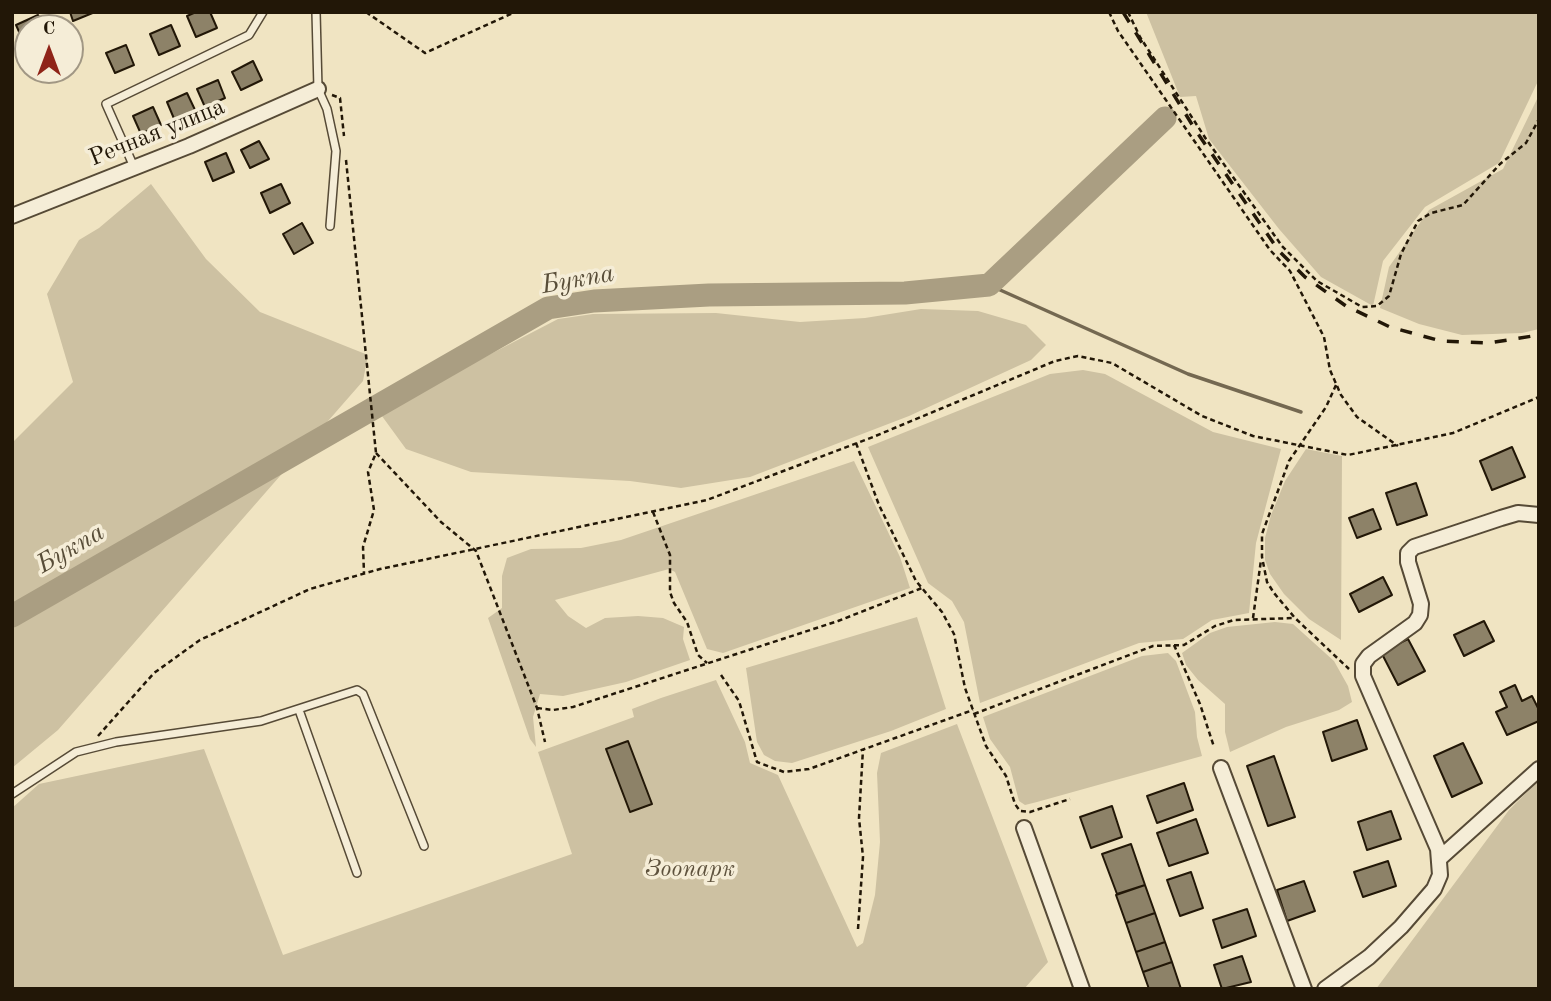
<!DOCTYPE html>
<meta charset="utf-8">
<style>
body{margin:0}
#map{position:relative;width:1551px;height:1001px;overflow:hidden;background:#f0e4c2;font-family:"Old Standard TT",serif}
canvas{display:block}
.frame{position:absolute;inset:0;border:14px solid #221707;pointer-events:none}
.north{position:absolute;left:14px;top:14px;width:70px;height:70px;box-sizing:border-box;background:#f5edd7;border:2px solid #a19784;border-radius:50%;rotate:0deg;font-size:19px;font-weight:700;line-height:28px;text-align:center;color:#221707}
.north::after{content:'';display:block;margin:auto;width:24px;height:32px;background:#8f2418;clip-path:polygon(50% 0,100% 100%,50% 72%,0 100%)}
</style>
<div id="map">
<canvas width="1551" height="1001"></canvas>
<div class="frame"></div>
<div class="north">С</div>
</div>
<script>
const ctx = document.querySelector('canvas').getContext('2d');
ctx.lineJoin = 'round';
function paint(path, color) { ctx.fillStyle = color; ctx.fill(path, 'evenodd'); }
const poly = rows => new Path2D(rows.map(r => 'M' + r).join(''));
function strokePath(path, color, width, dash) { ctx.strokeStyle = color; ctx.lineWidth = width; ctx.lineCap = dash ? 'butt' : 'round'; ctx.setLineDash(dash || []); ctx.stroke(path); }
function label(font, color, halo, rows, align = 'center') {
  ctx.font = font + ' "Old Standard TT",serif'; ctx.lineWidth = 7; ctx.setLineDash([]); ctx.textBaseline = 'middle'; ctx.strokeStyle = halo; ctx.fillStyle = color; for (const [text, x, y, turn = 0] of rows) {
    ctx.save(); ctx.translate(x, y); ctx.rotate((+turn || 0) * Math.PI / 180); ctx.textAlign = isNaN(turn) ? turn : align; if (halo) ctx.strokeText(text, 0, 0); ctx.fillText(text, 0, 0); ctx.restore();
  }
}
const green = poly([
 [1146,12,1539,12,1539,79,1499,163,1425,207,1383,261,1373,306,1321,277,1279,229,1209,139,1196,96,1180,97],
 [1539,95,1539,329,1522,333,1462,335,1419,324,1380,308,1389,267,1429,210,1503,169],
 [151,184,206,259,260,312,368,355,363,381,58,730,12,768,12,443,73,382,47,294,79,240,99,228],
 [921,309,978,311,1026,325,1046,345,1031,360,909,416,750,477,681,488,630,481,471,472,406,449,379,412,558,319,593,314,716,313,800,322,865,318],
 [1083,370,1105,374,1213,432,1281,449,1256,543,1249,613,1212,620,1183,639,1139,643,980,703,964,622,952,601,928,583,868,447,1050,374],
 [1306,449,1342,456,1341,640,1309,619,1284,594,1270,574,1265,560,1265,538,1271,515,1285,481],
 [854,461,900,557,910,588,723,653,707,649,675,572,669,569,555,600,568,616,586,628,605,618,638,616,663,618,684,627,683,639,690,660,626,682,563,696,540,694,533,717,536,747,530,739,488,618,502,608,502,576,507,558,531,549,581,548,621,540],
 [917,617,946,709,891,731,792,763,775,761,764,755,757,742,746,668],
 [1275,622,1293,624,1334,661,1348,686,1352,702,1339,710,1286,727,1230,752,1225,732,1225,704,1198,680,1186,665,1182,653,1210,633,1227,627],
 [1168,653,1176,661,1195,712,1197,737,1202,756,1037,802,1025,805,1019,801,1010,767,990,739,983,717,1142,656],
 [716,680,745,742,750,763,778,775,857,947,863,943,875,895,880,842,877,773,881,753,957,724,1048,962,1024,989,12,989,12,808,39,784,204,749,283,955,572,854,538,752,634,717,632,709,661,698],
 [1539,780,1539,989,1376,989,1509,810]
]);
const stream = poly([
 [989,285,1188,374,1301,412]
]);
const river = poly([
 [12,616,548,308,594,301,709,295,905,293,989,285,1165,118]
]);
const building = poly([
 [70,12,95,12,73,21,70,12],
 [196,12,210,12,217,28,196,37,187,16,196,12],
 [38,15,44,28,28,28,28,43,25,45,16,25,38,15],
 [171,25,180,46,159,55,150,34,171,25],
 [126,45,134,65,115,73,106,53,126,45],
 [253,61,262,80,241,90,232,72,253,61],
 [218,80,225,98,205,107,197,89,218,80],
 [187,93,196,112,175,121,167,102,187,93],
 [153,107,161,125,141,134,133,116,153,107],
 [259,141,269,159,250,168,241,150,259,141],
 [226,153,234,172,213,181,205,162,226,153],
 [281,184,290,203,270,213,261,193,281,184],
 [302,223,313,243,294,254,283,234,302,223],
 [1512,447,1525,477,1492,490,1480,461,1512,447],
 [1416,483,1427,515,1397,525,1386,493,1416,483],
 [1373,509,1381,529,1357,538,1349,518,1373,509],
 [1383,577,1392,595,1359,612,1350,594,1383,577],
 [1484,621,1494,641,1464,656,1454,635,1484,621],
 [1408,639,1425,671,1398,685,1381,652,1408,639],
 [1515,685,1522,701,1532,696,1539,710,1539,721,1507,735,1496,712,1507,707,1500,692,1515,685],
 [1357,720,1367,749,1332,761,1323,732,1357,720],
 [628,741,652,804,630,812,606,749,628,741],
 [1463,743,1482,783,1452,797,1434,756,1463,743],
 [1274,756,1295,817,1268,826,1247,766,1274,756],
 [1184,783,1193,810,1157,823,1147,796,1184,783],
 [1112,806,1122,837,1091,848,1080,817,1112,806],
 [1391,811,1401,839,1367,850,1358,822,1391,811],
 [1196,819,1208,853,1169,866,1157,833,1196,819],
 [1131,844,1145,885,1117,894,1102,854,1131,844],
 [1388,861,1396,886,1363,897,1354,872,1388,861],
 [1191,872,1203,908,1180,916,1167,880,1191,872],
 [1304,881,1315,911,1287,921,1277,890,1304,881],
 [1145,885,1155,913,1126,923,1116,895,1145,885],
 [1247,909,1256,936,1222,948,1213,920,1247,909],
 [1155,913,1165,942,1136,952,1126,923,1155,913],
 [1165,942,1172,962,1143,972,1136,952,1165,942],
 [1242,956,1251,982,1222,989,1214,965,1242,956],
 [1172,962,1181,989,1149,989,1143,972,1172,962]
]);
const path = poly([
 [366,12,425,53,515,12],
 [1109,12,1118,31,1270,250,1290,271,1324,337,1330,370,1341,395,1357,417,1398,446],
 [1128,12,1140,37,1206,139,1282,246,1317,281,1362,307,1377,306,1389,296,1401,254,1418,221,1431,213,1463,205,1500,164,1526,143,1539,119],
 [332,95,340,98,344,136],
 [346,160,376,453,368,472,374,510,363,547,364,573],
 [1336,385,1326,407,1289,461,1262,534,1262,557,1267,582,1274,593,1295,618,1349,669],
 [856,443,879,505,916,581,942,612,954,634,965,688,986,746,1006,776,1015,804,1020,811,1030,812,1070,799],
 [376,453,441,522,476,551,537,708,545,742],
 [653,512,670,555,670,592,674,603,687,622,698,655,707,663],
 [1253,618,1261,560],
 [1174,645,1200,704,1214,747],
 [721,675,739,701,757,762,784,772,809,769,973,710],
 [537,708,553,710,573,707,838,621,922,588],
 [974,714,1153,646,1184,645,1215,626,1234,620,1295,618],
 [98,736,154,673,200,640,310,589,380,569,707,500,873,437,1055,361,1078,356,1112,363,1202,416,1253,436,1348,455,1453,433,1539,397],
 [858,929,863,857,859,818,863,749]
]);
const service = poly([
 [316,12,318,89,327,109,336,151,330,226],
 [134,167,106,104,249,35,263,12],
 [299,710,357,873],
 [12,794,76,752,116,742,261,721,357,690,363,694,424,846]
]);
const minor = poly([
 [12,216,189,146,318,89],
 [1221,768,1304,989],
 [1024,828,1082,989],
 [1440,858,1539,769],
 [1325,989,1369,957,1401,927,1434,889,1440,875,1438,849,1363,676,1363,664,1369,656,1415,623,1420,615,1421,604,1408,562,1408,553,1414,547,1501,518,1518,513,1539,515]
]);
const rail = poly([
 [1123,12,1196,131,1279,251,1305,277,1346,306,1390,327,1441,341,1489,343,1539,335]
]);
const streetNames = [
 ["Речная улица",157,133,-22]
];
const parkNames = [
 ["Зоопарк",690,870]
];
const waterNames = [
 ["Букпа",578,280,-10],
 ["Букпа",71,549,-30]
];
paint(green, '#cdc1a2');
strokePath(stream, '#746851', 3.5);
strokePath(river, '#aa9e82', 23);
paint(building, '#8d8268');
strokePath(building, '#221707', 2);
strokePath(service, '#564a36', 10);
strokePath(minor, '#564a36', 18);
strokePath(path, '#221707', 2.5, [5, 3.5]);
strokePath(service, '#f5edd7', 7);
strokePath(minor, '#f5edd7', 14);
strokePath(rail, '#221707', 3.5, [12, 12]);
label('24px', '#221707', '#f5edd7', streetNames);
label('italic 24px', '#5e523d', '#f5edd7', parkNames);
label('italic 26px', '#584d38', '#f5edd7', waterNames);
</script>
